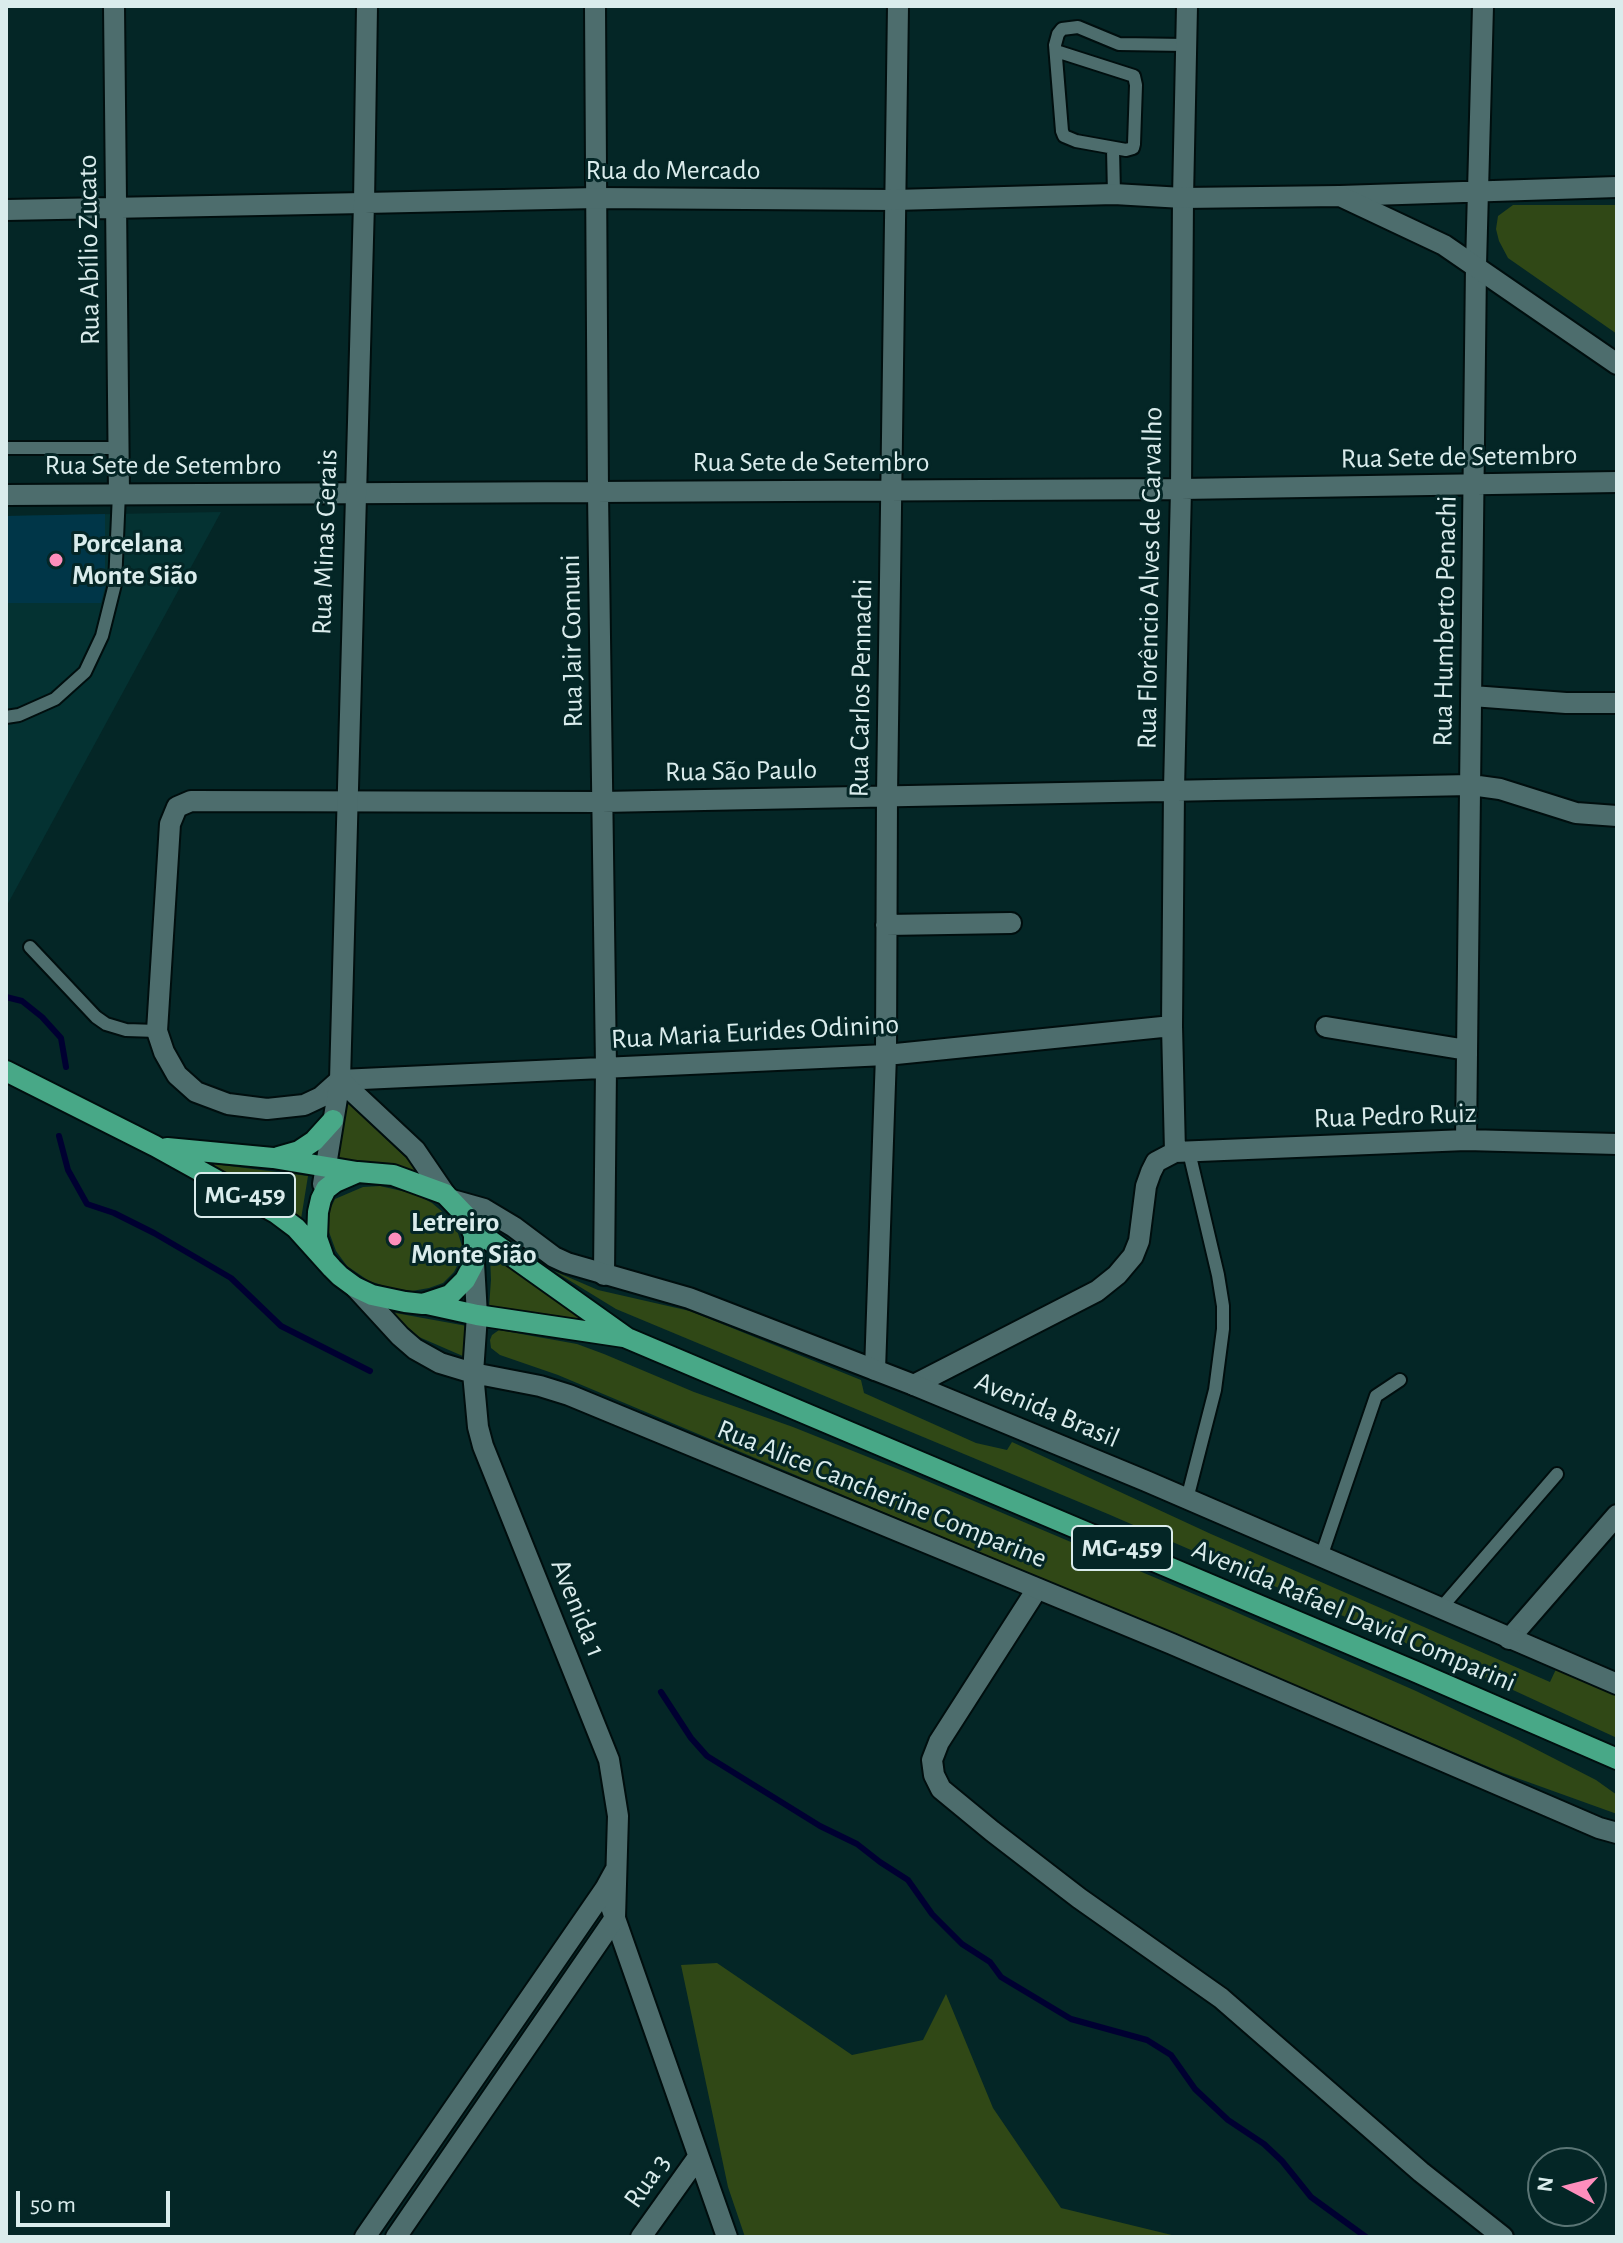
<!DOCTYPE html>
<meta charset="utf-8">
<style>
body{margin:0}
#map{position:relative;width:1623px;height:2243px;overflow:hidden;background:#042626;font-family:"Alegreya Sans",sans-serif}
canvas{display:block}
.frame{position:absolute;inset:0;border:8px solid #daecec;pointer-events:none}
.north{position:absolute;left:1527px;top:2147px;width:80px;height:80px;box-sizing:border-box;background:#042626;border:2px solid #5a7575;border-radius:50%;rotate:277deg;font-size:22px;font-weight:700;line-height:32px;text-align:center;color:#daecec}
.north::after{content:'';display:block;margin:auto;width:28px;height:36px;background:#fe8ebc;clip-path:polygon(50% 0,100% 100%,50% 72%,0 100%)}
.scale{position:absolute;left:16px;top:2191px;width:154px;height:36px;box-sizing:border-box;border:4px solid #daecec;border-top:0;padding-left:10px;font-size:24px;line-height:28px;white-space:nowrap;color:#daecec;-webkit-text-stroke:6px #042626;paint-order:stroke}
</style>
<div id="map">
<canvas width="1623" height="2243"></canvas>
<div class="frame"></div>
<div class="north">N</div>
<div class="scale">50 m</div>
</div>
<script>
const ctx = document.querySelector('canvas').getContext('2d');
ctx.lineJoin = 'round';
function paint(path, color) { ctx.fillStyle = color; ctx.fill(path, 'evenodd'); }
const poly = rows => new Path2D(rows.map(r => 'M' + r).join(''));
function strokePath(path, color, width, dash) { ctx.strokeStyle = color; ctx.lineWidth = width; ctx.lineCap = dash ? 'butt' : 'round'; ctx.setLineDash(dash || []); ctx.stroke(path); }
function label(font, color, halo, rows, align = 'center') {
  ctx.font = font + ' "Alegreya Sans",sans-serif'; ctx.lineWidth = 6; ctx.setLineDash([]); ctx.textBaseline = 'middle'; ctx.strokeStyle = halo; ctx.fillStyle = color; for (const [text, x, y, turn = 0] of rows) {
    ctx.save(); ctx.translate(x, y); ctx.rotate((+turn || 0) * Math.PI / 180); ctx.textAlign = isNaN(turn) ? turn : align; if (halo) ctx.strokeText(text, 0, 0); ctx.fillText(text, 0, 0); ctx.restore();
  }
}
const built = poly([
 [221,512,6,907,6,516]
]);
const green = poly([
 [1513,205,1617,205,1617,334,1508,258,1499,241,1496,229,1498,216],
 [345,1095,382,1135,421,1172,336,1158],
 [214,1164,308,1176,301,1219,283,1202,215,1168],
 [380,1186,415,1194,432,1203,445,1214,457,1230,462,1246,460,1260,454,1272,443,1283,429,1288,412,1291,391,1288,369,1281,347,1266,336,1251,329,1232,328,1214,335,1199,363,1187],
 [490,1255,592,1325,489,1307,491,1280],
 [554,1271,598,1290,690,1311,861,1380,864,1393,976,1443,1007,1450,1012,1442,1211,1534,1550,1682,1558,1665,1617,1692,1617,1738,1500,1684,1108,1514,616,1309],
 [390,1312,467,1326,465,1357,419,1337],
 [499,1330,577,1344,604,1354,694,1392,793,1427,908,1473,1222,1606,1416,1691,1518,1740,1596,1780,1617,1795,1617,1814,1503,1773,558,1375,500,1355,491,1348,490,1340,492,1335],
 [717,1963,852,2055,923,2040,946,1994,993,2108,1061,2208,1180,2237,745,2237,728,2187,681,1965]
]);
const stream = poly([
 [6,997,22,1001,42,1017,61,1038,66,1067],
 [59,1136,68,1170,87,1204,114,1213,154,1233,231,1278,281,1326,370,1371],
 [661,1692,691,1738,707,1756,820,1826,857,1844,880,1862,908,1880,932,1914,962,1944,990,1962,1001,1977,1071,2019,1147,2040,1171,2055,1195,2089,1228,2120,1264,2144,1282,2161,1311,2197,1366,2237]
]);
const building = poly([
 [105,514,105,587,101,603,6,603,6,516]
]);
const lane = poly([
 [1056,51,1134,76,1136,85,1134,144,1133,148,1126,150,1076,141,1064,136,1062,131,1055,45,1058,34,1062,29,1078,27,1119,44,1186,45],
 [1113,149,1114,194],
 [6,448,119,448],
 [6,717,19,715,55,699,85,672,102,636,115,584,119,493],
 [30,947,96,1017,106,1024,126,1030,157,1031],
 [1187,1499,1215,1390,1223,1329,1223,1306,1218,1275,1189,1152],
 [1321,1557,1376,1396,1400,1380],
 [1441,1608,1557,1474]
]);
const street = poly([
 [114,6,119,493],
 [595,6,598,493,606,1067,604,1275],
 [1340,196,1617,187],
 [6,210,364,203],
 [6,495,1181,489,1617,482],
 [1472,696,1566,703,1617,703],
 [886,925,1011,923],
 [1172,1026,886,1055,340,1080,321,1097,304,1105,267,1109,228,1104,196,1092,177,1075,164,1052,157,1031,170,824,177,807,191,801,602,802,1471,785,1500,789,1576,813,1617,816],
 [1326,1027,1467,1050],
 [1466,1140,1476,265,1483,6],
 [1175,1152,1172,1026,1174,789,1181,489,1183,198,1187,6],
 [875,1370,886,1055,887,795,898,6],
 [914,1385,1097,1291,1117,1275,1133,1256,1139,1241,1146,1186,1151,1172,1156,1162,1175,1152,1466,1140,1617,1144],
 [1037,1589,939,1742,932,1760,934,1775,941,1789,992,1831,1079,1898,1221,1998,1421,2172,1503,2237],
 [1509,1639,1617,1515],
 [610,1904,727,2237],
 [641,2237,698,2157]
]);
const secondary = poly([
 [364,203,597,198,895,200,1114,194,1183,198,1340,196,1444,245,1617,364],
 [340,1080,415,1150,445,1194],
 [323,1184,340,1080,364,203,367,6],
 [452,1200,484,1209,514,1227,554,1257,567,1263,689,1298,914,1385,1146,1481,1617,1684],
 [355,1287,400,1336,415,1349,440,1363,473,1373,540,1386,569,1395,1172,1644,1599,1828,1617,1833],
 [365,2237,605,1889,616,1869],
 [396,2237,615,1918,618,1816,609,1760,483,1446,478,1427,473,1373,477,1315,474,1263]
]);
const primary = poly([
 [6,1071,155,1146,276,1213,296,1228,332,1268,340,1276,355,1287,372,1295,405,1302,423,1304,450,1295,465,1280,474,1263,474,1235,465,1215,445,1194,393,1175,358,1172,335,1182,326,1189,321,1199,318,1212,317,1238,324,1258],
 [167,1148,273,1158,357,1172],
 [278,1157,299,1151,314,1141,333,1120],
 [471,1227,627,1338,1414,1671,1617,1759],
 [427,1304,477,1315,624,1337]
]);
const markers = [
 [56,560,8,"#fe8ebc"],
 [395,1239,8,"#fe8ebc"]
];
const shields = [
 [245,1195,100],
 [1122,1548,100]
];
const shieldNames = [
 ["MG-459",245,1195],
 ["MG-459",1122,1548]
];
const streetNames = [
 ["Rua do Mercado",673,171],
 ["Rua Abílio Zucato",89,250,-91],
 ["Rua Sete de Setembro",1459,457,-1],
 ["Rua Sete de Setembro",811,463],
 ["Rua Sete de Setembro",163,466],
 ["Rua Minas Gerais",325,542,-88],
 ["Rua Florêncio Alves de Carvalho",1150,578,-89],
 ["Rua Humberto Penachi",1445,621,-89],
 ["Rua Jair Comuni",572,641,-91],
 ["Rua Carlos Pennachi",861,688,-89],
 ["Rua São Paulo",741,771,-1],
 ["Rua Maria Eurides Odinino",755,1032,-3],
 ["Rua Pedro Ruiz",1395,1116,-2],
 ["Avenida Brasil",1047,1410,23],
 ["Rua Alice Cancherine Comparine",882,1494,22],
 ["Avenida 1",578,1608,68],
 ["Avenida Rafael David Comparini",1354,1616,23],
 ["Rua 3",647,2181,-55]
];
const poiNames = [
 ["Porcelana",72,544],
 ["Monte Sião",72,576],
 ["Letreiro",411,1223],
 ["Monte Sião",411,1255]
];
paint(built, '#043232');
paint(green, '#304816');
strokePath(stream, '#000031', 6);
paint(building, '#003648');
strokePath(lane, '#000e0e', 16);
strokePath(street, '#000e0e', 24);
strokePath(secondary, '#000e0e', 24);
strokePath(primary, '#000e0e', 24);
strokePath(lane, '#4d6d6d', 12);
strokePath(street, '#4d6d6d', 20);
strokePath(secondary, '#4d6d6d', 20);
strokePath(primary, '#48a887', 20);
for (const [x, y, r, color] of markers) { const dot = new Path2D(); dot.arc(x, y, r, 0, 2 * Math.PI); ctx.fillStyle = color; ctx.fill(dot); strokePath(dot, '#042626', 3); }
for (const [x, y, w] of shields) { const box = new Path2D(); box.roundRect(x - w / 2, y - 22, w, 44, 6); ctx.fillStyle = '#042626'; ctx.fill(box); strokePath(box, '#daecec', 2); }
label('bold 26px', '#daecec', null, shieldNames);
label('28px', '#daecec', '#042626', streetNames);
label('bold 28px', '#daecec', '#042626', poiNames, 'left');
</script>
